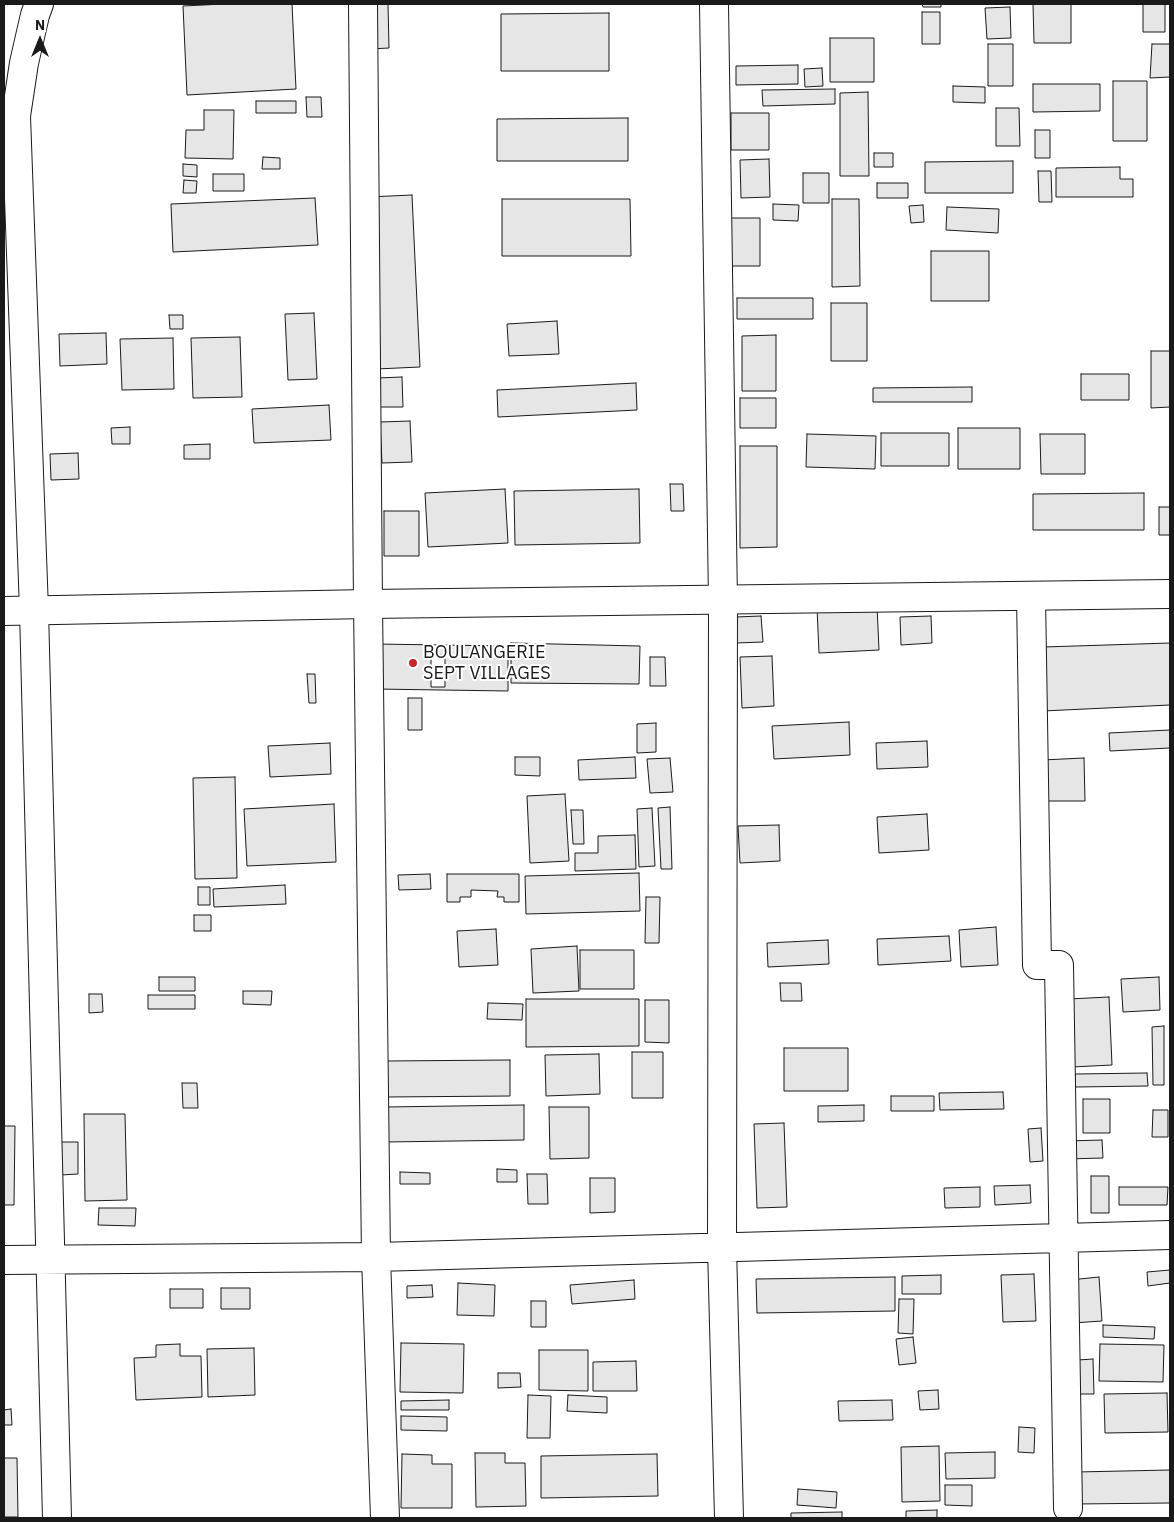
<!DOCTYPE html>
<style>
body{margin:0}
#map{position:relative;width:1174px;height:1522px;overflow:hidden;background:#fff;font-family:"IBM Plex Sans",sans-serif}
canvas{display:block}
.frame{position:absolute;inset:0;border:5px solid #1a1a1a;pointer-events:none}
.north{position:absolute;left:15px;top:15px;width:50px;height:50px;-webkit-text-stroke:4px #fff;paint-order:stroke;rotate:0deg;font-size:14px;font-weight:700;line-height:20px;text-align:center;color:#1a1a1a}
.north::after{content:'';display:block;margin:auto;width:18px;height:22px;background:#1a1a1a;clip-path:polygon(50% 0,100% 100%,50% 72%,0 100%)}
</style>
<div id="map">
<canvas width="1174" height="1522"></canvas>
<div class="frame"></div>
<div class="north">N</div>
</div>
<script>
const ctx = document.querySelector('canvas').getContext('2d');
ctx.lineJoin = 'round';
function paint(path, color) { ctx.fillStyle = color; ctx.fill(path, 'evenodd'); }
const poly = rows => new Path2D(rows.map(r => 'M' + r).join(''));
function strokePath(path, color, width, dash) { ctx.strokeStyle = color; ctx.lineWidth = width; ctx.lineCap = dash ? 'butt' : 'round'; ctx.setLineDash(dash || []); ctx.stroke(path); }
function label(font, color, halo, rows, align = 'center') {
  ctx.font = font + ' "IBM Plex Sans",sans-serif'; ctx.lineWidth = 4; ctx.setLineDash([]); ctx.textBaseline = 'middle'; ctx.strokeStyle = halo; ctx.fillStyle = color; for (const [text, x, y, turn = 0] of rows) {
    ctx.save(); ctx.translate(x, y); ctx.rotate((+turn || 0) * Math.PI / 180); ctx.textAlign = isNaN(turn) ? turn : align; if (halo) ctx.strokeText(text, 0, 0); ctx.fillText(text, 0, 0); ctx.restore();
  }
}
const building = poly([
 [224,4,292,4,296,89,187,95,183,6,224,4],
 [368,4,388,4,389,48,369,49,368,4],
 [922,4,941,4,941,7,923,7,922,4],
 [1033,4,1071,4,1071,43,1034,43,1033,4],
 [1143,4,1165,4,1165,32,1143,32,1143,4],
 [1010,7,1011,38,987,39,985,8,1010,7],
 [922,12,940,12,940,44,922,44,922,12],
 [609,13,609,71,501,71,501,14,609,13],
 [830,38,874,38,874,82,830,82,830,38],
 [988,44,1013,44,1013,86,988,86,988,44],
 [1152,44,1170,44,1170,77,1150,78,1152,44],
 [798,65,798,84,736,85,736,66,798,65],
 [822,68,823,86,805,87,804,69,822,68],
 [1113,81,1147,81,1147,141,1113,141,1113,81],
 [1033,84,1100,84,1100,111,1033,112,1033,84],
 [953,86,985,87,985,103,953,102,953,86],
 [835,89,835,104,763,106,762,90,835,89],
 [868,92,869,176,840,176,840,93,868,92],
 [306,97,321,97,322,117,307,117,306,97],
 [256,101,296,101,296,113,256,113,256,101],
 [996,108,1019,108,1020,146,996,146,996,108],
 [204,110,234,110,233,159,185,158,186,130,204,130,204,110],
 [731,113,769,113,769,150,731,150,731,113],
 [628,118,628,161,497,161,497,119,628,118],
 [1035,130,1050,130,1050,158,1035,158,1035,130],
 [874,153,893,153,893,167,874,167,874,153],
 [263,157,280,158,280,169,262,169,263,157],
 [769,159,770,197,741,198,740,160,769,159],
 [1013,161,1013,193,925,193,925,162,1013,161],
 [183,164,197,165,197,177,183,176,183,164],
 [1120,167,1120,179,1133,179,1133,197,1056,197,1056,168,1120,167],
 [1038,171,1051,171,1052,202,1039,202,1038,171],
 [803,173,829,173,829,203,803,203,803,173],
 [213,174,244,174,244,191,213,191,213,174],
 [184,180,197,181,196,193,183,193,184,180],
 [877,183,908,183,908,198,877,198,877,183],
 [412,195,420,367,376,369,368,197,412,195],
 [315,198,318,245,173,252,171,204,315,198],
 [502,199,630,199,631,256,502,256,502,199],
 [832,199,859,199,860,286,832,287,832,199],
 [773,204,799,205,798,221,773,220,773,204],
 [923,205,924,222,911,223,909,206,923,205],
 [947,207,999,209,998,233,946,230,947,207],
 [731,218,760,218,760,266,731,266,731,218],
 [931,251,989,251,989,301,931,301,931,251],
 [737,298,813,298,813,319,737,319,737,298],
 [831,303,867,303,867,361,831,361,831,303],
 [314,313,317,379,288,380,285,314,314,313],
 [169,315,183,315,183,329,170,329,169,315],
 [557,321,559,354,509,356,507,324,557,321],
 [106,333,107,364,60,366,59,334,106,333],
 [776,335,776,391,742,391,742,336,776,335],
 [240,337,242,397,193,398,191,338,240,337],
 [173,338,174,389,122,390,120,339,173,338],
 [1151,351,1170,351,1170,407,1151,408,1151,351],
 [1081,374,1129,374,1129,400,1081,400,1081,374],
 [402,377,403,407,378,407,377,378,402,377],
 [636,383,637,410,498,417,497,390,636,383],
 [972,387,972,402,873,402,873,388,972,387],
 [740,398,776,398,776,428,740,428,740,398],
 [329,405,331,440,254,443,252,409,329,405],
 [410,421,412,462,382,463,380,422,410,421],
 [130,427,130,444,112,444,111,428,130,427],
 [958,428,1020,428,1020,469,958,469,958,428],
 [881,433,949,433,949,466,881,466,881,433],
 [807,434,876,436,875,469,806,467,807,434],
 [1040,434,1085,434,1085,474,1041,474,1040,434],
 [210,444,210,459,184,459,184,445,210,444],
 [740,446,777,446,777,547,740,548,740,446],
 [78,453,79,479,51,480,50,454,78,453],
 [670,484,683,484,684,511,671,511,670,484],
 [505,489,508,543,428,547,425,493,505,489],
 [639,489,640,543,515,545,514,491,639,489],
 [1144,493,1144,530,1033,530,1033,494,1144,493],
 [1159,507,1170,507,1170,535,1159,535,1159,507],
 [384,511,419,511,419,556,384,556,384,511],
 [877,605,879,650,819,653,817,608,877,605],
 [761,616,763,642,736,643,735,617,761,616],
 [931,616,932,643,901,645,900,617,931,616],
 [511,643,640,646,639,684,511,683,511,643],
 [1170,643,1170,705,1043,711,1043,647,1170,643],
 [375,644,508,646,508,691,375,689,375,644],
 [431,655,445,655,445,687,431,687,431,655],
 [772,656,774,706,742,708,740,657,772,656],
 [650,657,665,657,666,686,650,686,650,657],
 [307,674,315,674,316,703,309,703,307,674],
 [408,698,422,698,422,730,408,730,408,698],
 [849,722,850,755,774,759,772,726,849,722],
 [656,723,656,752,637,753,637,724,656,723],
 [1170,730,1170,748,1110,751,1109,733,1170,730],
 [927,741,928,767,877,769,876,743,927,741],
 [330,743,331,774,270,777,268,746,330,743],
 [515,757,540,757,540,776,515,775,515,757],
 [635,757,636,778,579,780,578,760,635,757],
 [670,758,673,792,650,793,647,759,670,758],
 [1084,758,1085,801,1045,801,1042,760,1084,758],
 [235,777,237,878,195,879,193,778,235,777],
 [565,794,569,861,530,863,527,796,565,794],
 [334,804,336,862,247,866,244,809,334,804],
 [670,807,672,869,661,869,658,808,670,807],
 [652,808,655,866,639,867,637,809,652,808],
 [571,810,583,810,584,844,573,844,571,810],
 [927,814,929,850,879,853,877,817,927,814],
 [779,825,780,861,740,863,738,826,779,825],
 [635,835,636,869,575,871,575,853,598,853,598,836,635,835],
 [639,873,640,911,526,914,525,876,639,873],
 [430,874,431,889,399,890,398,875,430,874],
 [447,874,519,874,519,902,504,902,504,897,497,897,498,891,471,890,471,897,460,897,460,902,447,902,447,874],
 [285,885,286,904,214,907,213,889,285,885],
 [198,887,210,887,210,905,198,905,198,887],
 [646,897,660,897,659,943,645,943,646,897],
 [194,915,211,915,211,931,194,931,194,915],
 [996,927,998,965,961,967,959,930,996,927],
 [496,929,498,965,459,967,457,931,496,929],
 [949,936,951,961,878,965,877,939,949,936],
 [828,940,829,964,768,967,767,943,828,940],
 [577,946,579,991,533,993,531,949,577,946],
 [580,950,634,950,634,989,580,989,580,950],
 [159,977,195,977,195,991,159,991,159,977],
 [1159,977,1160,1010,1123,1012,1121,979,1159,977],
 [780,983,801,983,802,1001,781,1001,780,983],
 [243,991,272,991,271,1005,243,1004,243,991],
 [89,994,102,994,103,1012,89,1013,89,994],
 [148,995,195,995,195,1009,148,1009,148,995],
 [1109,997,1112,1065,1072,1067,1069,999,1109,997],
 [526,999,639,999,639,1046,526,1047,526,999],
 [645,1000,669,1000,669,1043,645,1042,645,1000],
 [488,1003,523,1004,522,1020,487,1019,488,1003],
 [1164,1026,1164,1085,1153,1085,1152,1027,1164,1026],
 [784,1048,848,1048,848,1091,784,1091,784,1048],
 [632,1052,663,1052,663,1098,632,1098,632,1052],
 [599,1054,600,1094,546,1096,545,1055,599,1054],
 [510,1060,510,1096,386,1097,386,1061,510,1060],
 [1147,1073,1148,1086,1075,1087,1075,1074,1147,1073],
 [182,1083,197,1083,198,1108,183,1108,182,1083],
 [1003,1092,1004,1109,940,1110,939,1093,1003,1092],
 [891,1096,934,1096,934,1111,891,1111,891,1096],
 [1083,1099,1110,1099,1110,1133,1083,1133,1083,1099],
 [524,1105,524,1140,386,1142,385,1107,524,1105],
 [864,1105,864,1121,818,1122,818,1106,864,1105],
 [549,1107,589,1107,589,1158,550,1159,549,1107],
 [1153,1110,1168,1110,1168,1137,1152,1137,1153,1110],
 [84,1114,125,1114,127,1200,85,1201,84,1114],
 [784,1123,787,1207,757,1208,754,1124,784,1123],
 [4,1126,15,1126,14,1205,4,1205,4,1126],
 [1041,1128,1043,1161,1030,1162,1028,1129,1041,1128],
 [1102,1140,1103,1158,1066,1159,1066,1141,1102,1140],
 [61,1142,78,1142,78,1174,61,1175,61,1142],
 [497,1169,517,1170,517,1182,497,1182,497,1169],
 [400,1172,430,1173,430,1184,400,1184,400,1172],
 [527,1174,547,1174,548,1204,528,1204,527,1174],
 [1091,1176,1109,1176,1109,1213,1091,1213,1091,1176],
 [590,1178,615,1178,615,1212,590,1213,590,1178],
 [1030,1185,1031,1203,995,1205,994,1186,1030,1185],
 [980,1187,980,1207,945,1208,944,1188,980,1187],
 [1119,1187,1168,1187,1167,1205,1119,1205,1119,1187],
 [99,1208,136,1208,135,1226,98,1225,99,1208],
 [1170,1270,1170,1283,1148,1286,1147,1272,1170,1270],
 [1034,1274,1036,1321,1003,1322,1001,1275,1034,1274],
 [941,1275,941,1294,902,1294,902,1276,941,1275],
 [895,1277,895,1311,757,1313,756,1279,895,1277],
 [1099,1277,1102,1321,1073,1323,1070,1280,1099,1277],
 [634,1280,635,1299,572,1304,570,1285,634,1280],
 [458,1283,495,1285,494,1316,457,1315,458,1283],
 [432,1285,433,1297,407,1298,407,1286,432,1285],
 [221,1288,250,1288,250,1309,221,1309,221,1288],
 [170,1289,203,1289,203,1308,170,1308,170,1289],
 [899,1299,914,1299,913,1334,898,1333,899,1299],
 [531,1301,546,1301,546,1327,531,1327,531,1301],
 [1103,1325,1155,1327,1154,1339,1103,1337,1103,1325],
 [913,1337,916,1363,899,1365,896,1339,913,1337],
 [401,1343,464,1344,463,1393,400,1392,401,1343],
 [180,1344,180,1356,201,1356,202,1397,136,1400,134,1358,156,1357,156,1345,180,1344],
 [1100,1344,1164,1345,1163,1382,1099,1381,1100,1344],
 [254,1348,255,1395,208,1397,207,1349,254,1348],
 [539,1350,588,1350,588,1391,539,1390,539,1350],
 [1093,1359,1094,1394,1079,1394,1078,1360,1093,1359],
 [636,1361,637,1391,593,1391,593,1362,636,1361],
 [498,1373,520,1373,521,1387,498,1388,498,1373],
 [938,1390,939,1409,920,1410,918,1391,938,1390],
 [1167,1393,1168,1432,1105,1433,1104,1394,1167,1393],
 [528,1395,551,1396,550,1438,527,1438,528,1395],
 [568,1395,607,1397,607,1413,567,1411,568,1395],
 [449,1400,449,1410,401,1410,401,1401,449,1400],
 [892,1400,893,1420,839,1421,838,1401,892,1400],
 [11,1409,12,1425,4,1425,4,1410,11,1409],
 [401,1416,447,1417,447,1431,401,1430,401,1416],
 [1019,1427,1035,1428,1034,1453,1018,1452,1019,1427],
 [939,1446,940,1501,902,1502,901,1447,939,1446],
 [995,1452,995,1478,946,1479,945,1453,995,1452],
 [475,1453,505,1453,505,1463,525,1463,526,1506,476,1507,475,1453],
 [402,1454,432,1455,432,1464,452,1464,452,1508,401,1508,402,1454],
 [657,1454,658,1496,541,1498,541,1456,657,1454],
 [4,1458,17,1458,18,1517,4,1517,4,1458],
 [1170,1470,1170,1503,1076,1504,1076,1472,1170,1470],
 [945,1485,972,1485,972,1506,945,1505,945,1485],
 [798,1489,837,1492,836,1508,797,1505,798,1489],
 [937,1510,937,1518,906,1518,906,1511,937,1510],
 [842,1512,842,1518,791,1518,791,1513,842,1512]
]);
const minor = poly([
 [39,4,35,15,24,63,16,116,34,610,57,1518],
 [363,4,368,604,376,1257,385,1518],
 [714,4,723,601,722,1247,729,1518],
 [1031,596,1037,965,1059,965,1068,1508],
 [4,1260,376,1257,1170,1235]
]);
const major = poly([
 [4,611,368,604,1170,594]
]);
const markers = [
 [413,663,5,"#c62828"]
];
const poiNames = [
 ["BOULANGERIE",423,653],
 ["SEPT VILLAGES",423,674]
];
paint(building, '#e6e6e6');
strokePath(building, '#1a1a1a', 1);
strokePath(minor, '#1a1a1a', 30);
strokePath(major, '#1a1a1a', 30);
strokePath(minor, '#fff', 28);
strokePath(major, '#fff', 28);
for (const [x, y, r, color] of markers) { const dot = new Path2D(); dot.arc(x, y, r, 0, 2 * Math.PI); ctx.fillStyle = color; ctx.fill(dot); strokePath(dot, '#fff', 2); }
label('18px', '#1a1a1a', '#fff', poiNames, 'left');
</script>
